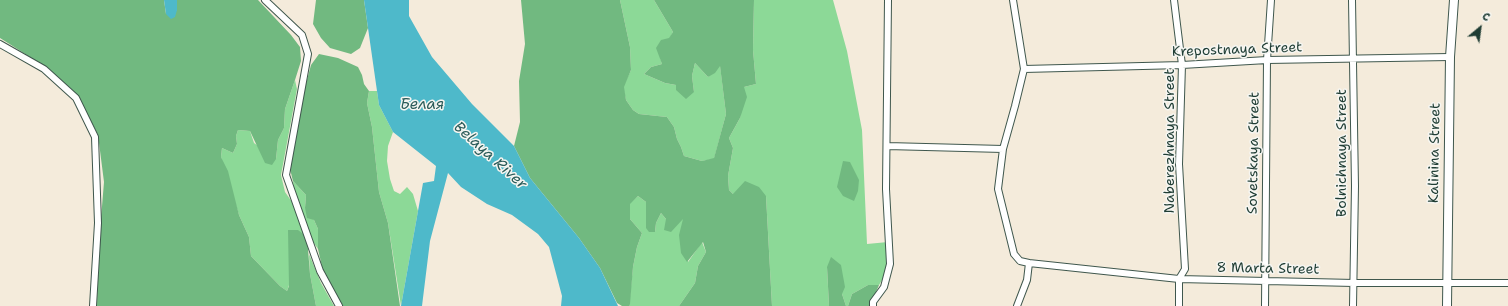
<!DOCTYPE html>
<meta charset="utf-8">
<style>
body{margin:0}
#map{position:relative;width:1508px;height:306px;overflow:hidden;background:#f4ebdb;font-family:"Shantell Sans",sans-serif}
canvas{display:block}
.north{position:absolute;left:1460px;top:8px;width:40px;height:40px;-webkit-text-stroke:3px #f6f6f2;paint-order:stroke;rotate:29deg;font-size:11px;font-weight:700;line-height:16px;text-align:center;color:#1f3d34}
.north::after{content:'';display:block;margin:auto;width:14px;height:18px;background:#1f3d34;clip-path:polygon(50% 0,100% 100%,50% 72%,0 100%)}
</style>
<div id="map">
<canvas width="1508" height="306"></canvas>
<div class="north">С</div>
</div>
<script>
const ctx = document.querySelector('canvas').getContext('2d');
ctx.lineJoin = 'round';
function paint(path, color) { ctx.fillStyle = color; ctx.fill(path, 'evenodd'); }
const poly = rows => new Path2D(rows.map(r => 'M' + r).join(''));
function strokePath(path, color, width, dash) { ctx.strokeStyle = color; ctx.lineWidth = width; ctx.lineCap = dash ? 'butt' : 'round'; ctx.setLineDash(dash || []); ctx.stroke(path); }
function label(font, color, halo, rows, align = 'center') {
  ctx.font = font + ' "Shantell Sans",sans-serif'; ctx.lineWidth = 3; ctx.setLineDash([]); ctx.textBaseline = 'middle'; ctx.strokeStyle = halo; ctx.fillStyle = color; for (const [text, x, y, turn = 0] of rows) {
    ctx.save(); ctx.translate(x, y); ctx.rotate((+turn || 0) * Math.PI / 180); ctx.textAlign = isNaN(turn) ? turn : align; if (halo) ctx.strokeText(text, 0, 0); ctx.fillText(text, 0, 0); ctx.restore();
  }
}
const green = poly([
 [620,0,654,0,673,32,660,57,662,64,651,67,644,74,665,83,676,85,694,92,692,76,695,63,708,77,720,65,726,114,714,159,702,161,684,156,681,147,677,139,674,127,667,117,639,114,633,110,626,100,623,87,631,70,630,47],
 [754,0,833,0,847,51,862,130,867,244,888,242,887,272,879,285,868,285,852,294,848,306,846,306,842,294,827,267,829,306,772,306,766,196,733,194,729,190,728,176,733,148,729,138,740,118,744,87,756,84,753,50],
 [295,80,297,89,281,175,285,192,302,216,294,195,293,181,306,195,305,208,314,220,318,229,318,249,307,233,287,291,280,286,251,256,249,237,239,215,221,157,222,148,233,153,237,144,236,136,238,130,250,131,254,143,276,159,278,140,284,128,285,109],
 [369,91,377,91,379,105,393,132,388,146,387,161,390,179,394,191,400,194,407,187,413,194,418,211,401,306,388,223,379,192,372,127,367,103],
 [638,196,646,202,655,232,656,223,661,213,666,219,684,218,688,262,702,242,706,252,698,266,695,283,679,306,629,306,633,267,637,247,642,233,630,219,630,203],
 [309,254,321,283,334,306,316,306,310,274]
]);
const forest = poly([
 [0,0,164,0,166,14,177,10,177,0,258,0,291,35,300,47,301,61,295,80,285,109,284,128,278,140,276,159,272,165,265,163,250,131,238,130,236,136,237,144,233,153,222,148,221,157,228,171,239,215,249,237,251,256,280,286,287,291,289,286,288,230,298,230,307,237,310,274,316,306,97,306,98,255,104,182,98,135,87,113,77,97,61,81,41,64,0,38],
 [316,0,364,0,368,28,360,48,351,54,330,48,321,38,313,24],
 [521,0,620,0,630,47,631,70,624,87,626,100,633,110,639,114,667,117,674,127,677,139,681,147,684,156,702,161,714,158,726,114,720,66,715,73,708,77,695,63,692,76,694,92,686,99,676,90,676,85,665,83,644,74,651,67,662,64,656,48,661,40,669,38,673,32,654,0,754,0,753,50,756,84,744,87,747,97,740,118,729,138,733,148,728,176,729,190,733,194,745,181,759,187,766,196,772,306,679,306,695,283,698,266,706,252,703,242,687,262,681,253,679,235,683,219,671,232,664,230,666,219,661,213,656,223,655,232,649,232,646,228,646,202,638,196,630,204,630,219,642,233,637,247,633,267,630,304,629,306,622,306,617,303,600,268,579,238,530,178,514,146,520,122,519,81,525,44],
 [319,54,338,58,358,67,362,75,364,84,369,91,367,103,372,127,379,192,388,223,400,306,343,306,323,271,318,249,318,229,314,220,307,218,305,208,306,195,293,181,290,169,304,91,311,65],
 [843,161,850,162,859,180,858,191,854,201,843,196,837,187],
 [831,257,841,265,845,287,842,294,846,306,829,306,827,267],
 [868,285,879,285,870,306,848,306,852,294]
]);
const water = poly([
 [164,0,177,0,177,10,175,17,171,19,166,14],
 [364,0,409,0,409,16,432,57,472,104,514,146,530,178,579,238,600,268,618,306,561,306,562,296,549,247,538,234,512,215,487,204,461,187,448,173,430,241,422,306,401,306,423,183,434,181,436,166,393,132,379,105]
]);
const minor = poly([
 [265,0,302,35,308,54,286,175,320,271,339,306],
 [1013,0,1024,69,1015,106,1003,149,998,189,1014,254,1020,261,1029,263,1027,280,1017,306],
 [1174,0,1182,65,1179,164,1185,269,1179,279,1179,306],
 [1352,0,1355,186,1353,306],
 [0,44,44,69,76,98,95,137,98,223,93,306],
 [1024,69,1182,65,1267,60,1450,57],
 [887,146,1003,149],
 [1029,263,1179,279,1354,283,1508,283],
 [873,306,873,302,884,287,890,264,886,189,888,0],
 [1265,306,1267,60,1271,0]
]);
const tertiary = poly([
 [1447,306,1450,57,1454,0]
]);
const streetNames = [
 ["Krepostnaya Street",1237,50,-2],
 ["Naberezhnaya Street",1170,141,-90],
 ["Sovetskaya Street",1254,153,-89],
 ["Bolnichnaya Street",1342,153,-90],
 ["Kalinina Street",1435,153,-89],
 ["8 Marta Street",1268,269,1]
];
const waterNames = [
 ["Белая",422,105],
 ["Belaya River",490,156,42]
];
paint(green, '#8cd997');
paint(forest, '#71b980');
paint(water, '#4eb9ca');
strokePath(minor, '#3f574d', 8);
strokePath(tertiary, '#3f574d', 10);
strokePath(minor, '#fff', 6);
strokePath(tertiary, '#fff', 8);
label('14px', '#1f3d34', '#f6f6f2', streetNames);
label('italic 15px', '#2b5c5a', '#f6f6f2', waterNames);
</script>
